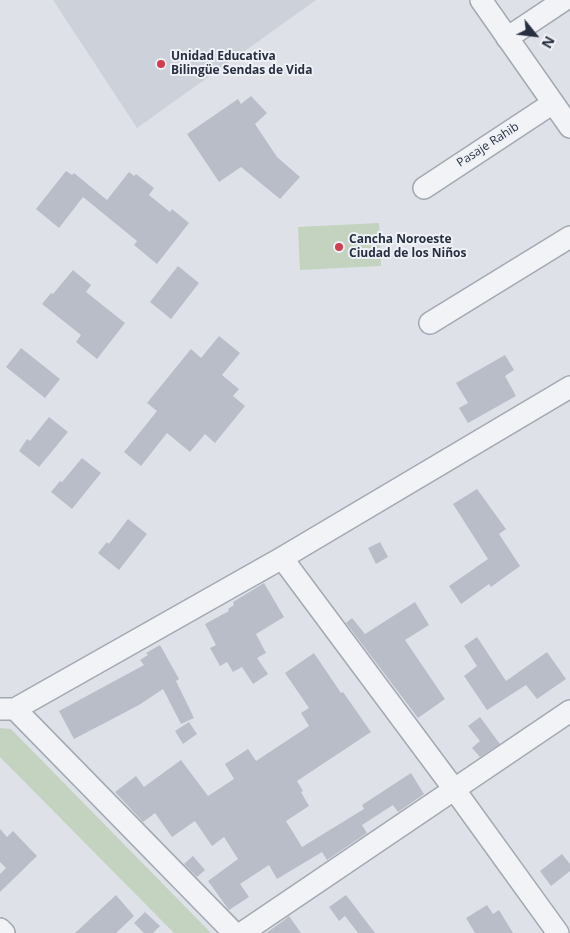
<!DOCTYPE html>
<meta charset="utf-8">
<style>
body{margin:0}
#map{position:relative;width:570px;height:933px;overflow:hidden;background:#dee2e8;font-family:"Open Sans",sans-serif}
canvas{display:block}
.north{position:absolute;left:510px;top:10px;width:50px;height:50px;-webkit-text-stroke:4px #eef1f6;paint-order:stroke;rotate:119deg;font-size:14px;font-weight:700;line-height:20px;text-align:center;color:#272f40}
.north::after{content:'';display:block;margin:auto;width:18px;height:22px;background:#272f40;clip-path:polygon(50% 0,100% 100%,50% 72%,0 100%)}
</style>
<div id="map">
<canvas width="570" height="933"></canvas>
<div class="north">N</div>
</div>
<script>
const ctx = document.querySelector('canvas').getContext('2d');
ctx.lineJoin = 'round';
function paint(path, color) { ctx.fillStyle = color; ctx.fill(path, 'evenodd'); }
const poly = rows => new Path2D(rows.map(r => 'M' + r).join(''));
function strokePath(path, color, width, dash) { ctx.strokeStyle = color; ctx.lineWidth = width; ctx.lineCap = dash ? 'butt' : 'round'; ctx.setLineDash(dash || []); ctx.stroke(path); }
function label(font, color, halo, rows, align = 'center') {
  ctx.font = font + ' "Open Sans",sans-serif'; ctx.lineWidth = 4; ctx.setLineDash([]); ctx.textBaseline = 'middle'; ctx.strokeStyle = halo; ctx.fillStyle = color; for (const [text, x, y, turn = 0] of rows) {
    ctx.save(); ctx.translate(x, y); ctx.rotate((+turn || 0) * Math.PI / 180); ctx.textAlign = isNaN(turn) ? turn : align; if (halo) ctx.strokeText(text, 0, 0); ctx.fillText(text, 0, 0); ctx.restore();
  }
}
const built = poly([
 [53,0,316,0,137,128]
]);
const green = poly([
 [379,223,381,266,300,270,298,227],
 [0,728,11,729,211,933,174,933,0,757]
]);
const building = poly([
 [251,96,267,113,255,124,277,157,300,177,280,199,241,167,219,182,187,134,238,99,241,104],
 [66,171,72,175,74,173,107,200,129,172,134,176,136,174,154,188,149,195,170,212,172,209,189,223,157,264,134,245,137,241,83,197,59,228,36,209],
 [178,266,199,283,171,319,150,302],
 [73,270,91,285,86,292,125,323,97,359,76,342,81,335,42,304,51,293,53,294],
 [219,336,240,353,222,375,239,389,233,396,245,406,215,443,205,434,190,452,167,433,141,466,124,452,157,411,147,403,191,349,201,358],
 [21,348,60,379,45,398,6,367],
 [505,355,514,370,505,376,516,396,468,423,459,408,468,403,456,383],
 [49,417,68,432,39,467,19,451,27,439,30,441],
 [82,458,101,473,72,509,51,492,60,481,62,482],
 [477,489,506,529,499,534,520,566,491,587,489,584,461,604,449,586,488,559,453,504],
 [128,519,147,534,119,570,98,553,107,542,109,544],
 [380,542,388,557,376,564,368,548],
 [264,583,284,617,256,634,266,653,257,658,268,674,253,684,242,667,233,672,227,662,220,666,210,648,216,645,205,624,229,611,228,609,234,605,233,602],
 [415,602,429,625,405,640,445,699,418,718,346,623,352,618,365,634],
 [477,637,506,681,547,652,566,679,537,699,526,685,487,710,464,676,477,666,464,646],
 [160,645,179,679,176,681,194,718,181,724,163,689,139,705,74,739,59,711,144,665,140,660,148,655,146,653],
 [314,653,341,693,343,692,371,732,297,781,303,791,301,792,309,806,286,821,302,847,364,809,362,805,411,773,424,794,398,812,393,805,362,825,367,833,327,860,322,852,277,879,269,865,240,884,249,897,229,910,208,881,238,859,224,837,212,846,195,821,172,837,155,813,143,822,115,792,136,776,144,787,181,760,208,796,234,779,225,764,248,749,256,761,309,726,301,713,309,708,285,673],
 [480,717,500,744,480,757,472,748,480,741,468,726],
 [189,722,197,734,183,744,175,731],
 [0,829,7,837,13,831,37,856,0,892,0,874,6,868,0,862],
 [562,854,570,864,570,871,551,886,540,871],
 [193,856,205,870,197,877,184,864],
 [116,895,134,916,116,933,75,933],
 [346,895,356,908,375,933,358,933,345,916,339,921,329,907],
 [487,905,493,914,499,910,513,933,475,933,466,918],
 [145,912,160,926,153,933,144,933,134,923],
 [289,916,301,933,266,933,283,921]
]);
const minor = poly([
 [481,0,570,127],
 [507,38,564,0],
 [424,188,553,103],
 [430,323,570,237],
 [282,558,454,789,558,933],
 [0,709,15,709,282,558,570,387],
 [15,709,234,933],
 [0,929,4,933],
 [242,933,570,711]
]);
const markers = [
 [161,64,5,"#d23e4d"],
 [339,247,5,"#d23e4d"]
];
const poiNames = [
 ["Unidad Educativa",171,57],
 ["Bilingüe Sendas de Vida",171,71],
 ["Cancha Noroeste",349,240],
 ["Ciudad de los Niños",349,254]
];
const streetNames = [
 ["Pasaje Rahib",488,145,-33]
];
paint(built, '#ccd1da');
paint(green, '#c3d3bf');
paint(building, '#b8bdc8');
strokePath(minor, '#a3a9b2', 24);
strokePath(minor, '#f1f3f6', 21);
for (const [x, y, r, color] of markers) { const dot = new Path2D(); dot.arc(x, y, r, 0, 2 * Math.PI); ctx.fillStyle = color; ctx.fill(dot); strokePath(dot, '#eef1f6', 2); }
label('bold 12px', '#272f40', '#eef1f6', poiNames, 'left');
label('12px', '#272f40', '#eef1f6', streetNames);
</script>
